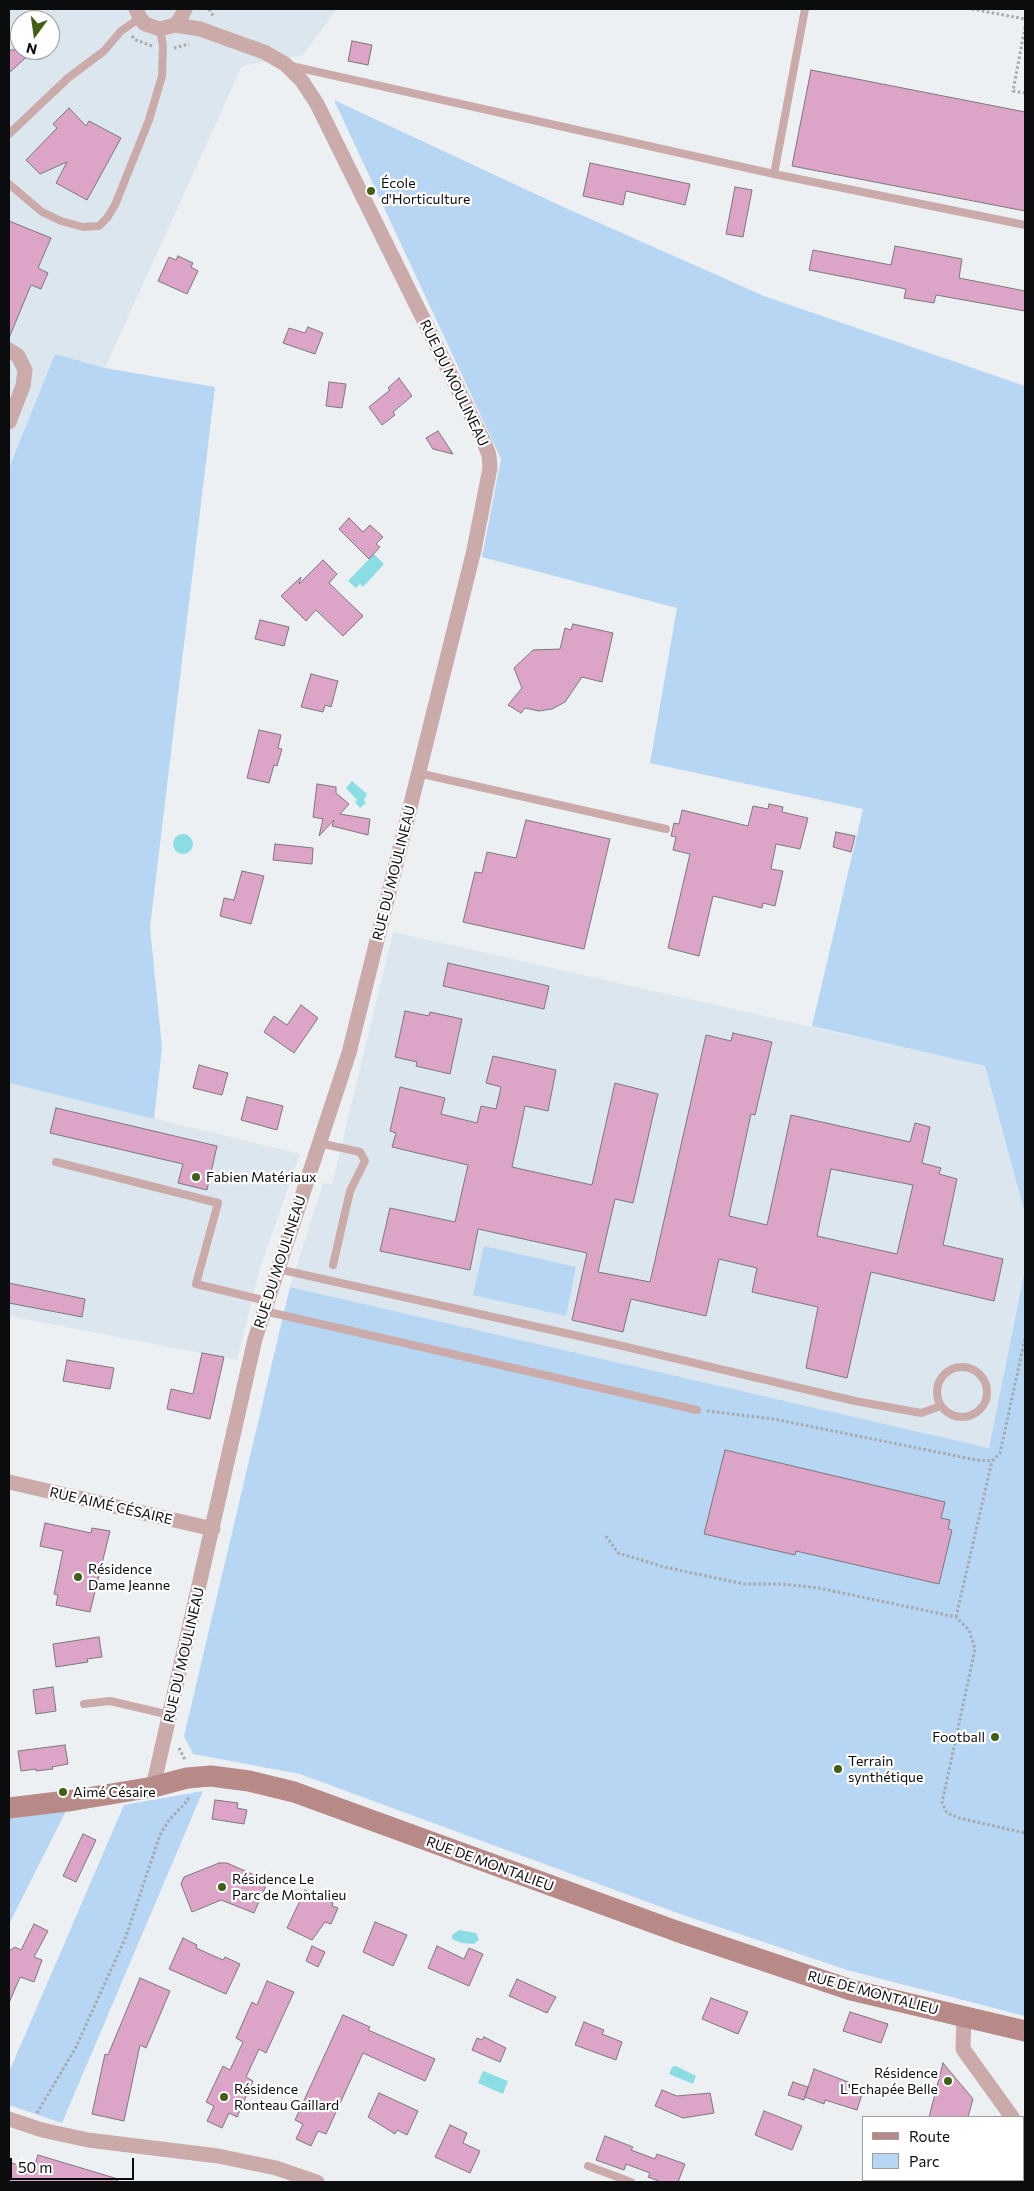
<!DOCTYPE html>
<meta charset="utf-8">
<style>
body{margin:0}
#map{position:relative;width:1034px;height:2191px;overflow:hidden;background:#ecf0f3;font-family:Commissioner,sans-serif}
canvas{display:block}
.frame{position:absolute;inset:0;border:10px solid #0b0c0d;pointer-events:none}
.legend{position:absolute;left:862px;top:2116px;width:162px;height:65px;box-sizing:border-box;background:#fff;border:1px solid #9d9e9e;margin:0;padding:6px 9px;list-style:none;font-size:15px;color:#0b0c0d}
.legend li{display:flex;align-items:center;gap:10px;height:25px}
.legend b{width:25px;border:1px solid #9d9e9e}
.north{position:absolute;left:10px;top:10px;width:50px;height:50px;box-sizing:border-box;background:#fff;border:1px solid #9d9e9e;border-radius:50%;rotate:194deg;font-size:14px;font-weight:700;line-height:20px;text-align:center;color:#0b0c0d}
.north::after{content:'';display:block;margin:auto;width:18px;height:22px;background:#426014;clip-path:polygon(50% 0,100% 100%,50% 72%,0 100%)}
.scale{position:absolute;left:10px;top:2158px;width:124px;height:22px;box-sizing:border-box;border:2px solid #0b0c0d;border-top:0;padding-left:6px;font-size:15px;line-height:18px;white-space:nowrap;color:#0b0c0d;-webkit-text-stroke:4px #fff;paint-order:stroke}
</style>
<div id="map">
<canvas width="1034" height="2191"></canvas>
<div class="frame"></div>
<ul class="legend">
<li><b style="height:6px;background:#b78a88"></b>Route</li>
<li><b style="height:14px;background:#b6d6f3"></b>Parc</li>
</ul>
<div class="north">N</div>
<div class="scale">50 m</div>
</div>
<script>
const ctx = document.querySelector('canvas').getContext('2d');
ctx.lineJoin = 'round';
function paint(path, color) { ctx.fillStyle = color; ctx.fill(path, 'evenodd'); }
const poly = rows => new Path2D(rows.map(r => 'M' + r).join(''));
function strokePath(path, color, width, dash) { ctx.strokeStyle = color; ctx.lineWidth = width; ctx.lineCap = dash ? 'butt' : 'round'; ctx.setLineDash(dash || []); ctx.stroke(path); }
function label(font, color, halo, rows, align = 'center') {
  ctx.font = font + ' Commissioner,sans-serif'; ctx.lineWidth = 4.5; ctx.setLineDash([]); ctx.textBaseline = 'middle'; ctx.strokeStyle = halo; ctx.fillStyle = color; for (const [text, x, y, turn = 0] of rows) {
    ctx.save(); ctx.translate(x, y); ctx.rotate((+turn || 0) * Math.PI / 180); ctx.textAlign = isNaN(turn) ? turn : align; if (halo) ctx.strokeText(text, 0, 0); ctx.fillText(text, 0, 0); ctx.restore();
  }
}
const built = poly([
 [9,9,337,9,303,55,242,66,105,368,55,354,9,468],
 [20,20,50,20,50,50,20,50],
 [393,932,985,1066,1025,1214,1025,1269,989,1448,290,1287,323,1183,332,1184],
 [9,1083,300,1154,260,1268,237,1360,9,1316]
]);
const green = poly([
 [334,100,559,205,764,296,1025,386,1025,1214,985,1066,812,1026,863,809,650,763,677,608,482,557,501,459],
 [55,354,105,368,215,387,150,927,162,1048,154,1119,9,1083,9,468],
 [484,1246,576,1267,566,1316,473,1295],
 [1025,1269,1025,2016,847,1970,683,1915,300,1774,193,1754,184,1736,290,1287,989,1448],
 [203,1791,62,2123,9,2105,9,2072,124,1805],
 [66,1811,9,1924,9,1817]
]);
const water = poly([
 [374,554,384,564,363,587,360,584,356,588,348,581],
 [352,781,367,794,364,800,366,803,360,808,355,802,357,800,346,788],
 '173 844a10 10 0 1 1 20 0a10 10 0 1 1-20 0Z',
 [459,1930,476,1933,479,1940,474,1944,462,1943,452,1939,452,1935],
 [676,2066,696,2076,693,2084,669,2074,672,2067],
 [483,2071,508,2081,503,2094,478,2083]
]);
const building = poly([
 [352,41,372,45,368,65,348,61,352,41],
 [9,50,34,50,9,73,9,50],
 [811,70,1025,112,1025,211,792,166,811,70],
 [69,108,86,126,89,121,121,138,87,200,56,183,67,162,40,174,26,160,57,128,53,124,69,108],
 [590,163,690,184,685,205,626,191,623,205,583,196,590,163],
 [735,187,752,190,743,237,726,234,735,187],
 [9,221,51,238,38,268,48,273,41,289,31,285,9,338,9,221],
 [895,246,962,259,959,278,1025,291,1025,311,936,295,934,303,904,298,906,289,809,270,813,250,891,265,895,246],
 [178,256,193,263,191,267,198,271,187,294,158,281,169,257,176,260,178,256],
 [308,327,323,333,315,354,283,343,289,328,305,333,308,327],
 [399,378,412,396,393,412,395,415,382,425,369,407,390,390,388,388,399,378],
 [329,382,346,384,342,408,326,406,329,382],
 [438,431,453,454,433,449,426,438,438,431],
 [349,518,363,532,370,525,383,537,376,544,380,547,369,559,339,529,349,518],
 [323,560,337,574,329,583,363,616,343,636,316,610,306,621,281,596,301,577,299,584,323,560],
 [260,620,289,627,284,646,255,639,260,620],
 [573,624,613,633,602,682,582,677,565,702,552,709,539,711,525,708,521,713,508,705,522,688,514,668,533,650,560,649,565,628,571,630,573,624],
 [311,674,338,681,331,707,325,705,323,712,301,707,311,674],
 [259,730,281,735,278,748,282,749,277,766,274,765,269,783,247,778,259,730],
 [317,784,336,787,336,793,349,804,340,814,370,819,368,835,332,826,334,820,319,836,323,819,313,817,317,784],
 [769,804,783,807,782,812,808,818,800,849,776,844,771,869,783,871,775,906,763,903,762,908,713,896,699,956,668,948,690,854,673,850,676,837,671,836,674,823,679,824,682,810,748,826,753,806,768,809,769,804],
 [526,820,610,839,584,949,463,922,475,872,482,873,487,852,516,858,526,820],
 [836,832,855,836,851,852,833,847,836,832],
 [275,844,313,848,312,864,273,860,275,844],
 [242,871,264,876,251,924,220,916,224,898,234,900,242,871],
 [448,963,549,986,544,1009,443,986,448,963],
 [301,1005,318,1018,294,1053,264,1032,274,1016,287,1025,301,1005],
 [405,1011,429,1016,430,1012,462,1019,450,1074,416,1066,417,1062,395,1057,405,1011],
 [733,1033,772,1042,755,1115,751,1114,729,1216,767,1225,791,1115,910,1142,915,1123,930,1127,922,1163,941,1168,939,1174,957,1179,943,1245,1003,1259,994,1301,871,1272,847,1378,806,1368,818,1307,752,1292,757,1268,719,1259,706,1316,631,1299,623,1332,572,1320,587,1253,478,1229,470,1270,380,1251,390,1208,455,1222,468,1165,392,1147,396,1133,390,1131,400,1087,445,1098,441,1114,477,1123,481,1106,496,1109,501,1087,486,1083,493,1056,556,1070,548,1111,525,1106,512,1167,592,1185,615,1083,658,1094,633,1203,615,1199,598,1272,650,1282,706,1035,731,1041,733,1033],
 [831,1169,913,1185,897,1254,817,1236,831,1169],
 [199,1065,228,1073,222,1095,193,1088,199,1065],
 [247,1097,283,1106,277,1130,241,1120,247,1097],
 [56,1108,217,1146,207,1190,178,1183,183,1164,50,1133,56,1108],
 [9,1283,85,1299,82,1317,9,1303,9,1283],
 [202,1353,224,1357,210,1419,167,1409,171,1389,193,1394,202,1353],
 [67,1360,114,1368,110,1389,63,1381,67,1360],
 [725,1450,945,1502,941,1518,950,1520,948,1529,952,1530,939,1584,796,1551,795,1555,704,1534,725,1450],
 [45,1523,91,1533,92,1528,110,1531,90,1612,56,1605,58,1595,54,1594,63,1551,40,1546,45,1523],
 [99,1637,102,1657,87,1659,88,1662,56,1667,53,1644,99,1637],
 [53,1687,56,1711,36,1714,33,1690,53,1687],
 [65,1745,68,1764,52,1767,53,1769,44,1770,36,1771,36,1769,21,1771,18,1751,65,1745],
 [215,1800,238,1803,237,1808,247,1810,244,1824,212,1819,215,1800],
 [83,1834,96,1840,76,1882,63,1876,83,1834],
 [219,1863,227,1863,268,1881,254,1913,221,1900,192,1912,181,1884,184,1877,219,1863],
 [305,1890,333,1903,332,1906,338,1908,331,1924,325,1922,312,1940,287,1928,305,1890],
 [375,1922,407,1935,393,1966,363,1952,375,1922],
 [34,1924,48,1931,34,1957,42,1960,34,1982,20,1977,9,2003,9,1951,15,1947,21,1950,34,1924],
 [183,1938,197,1945,196,1948,223,1960,225,1957,240,1964,226,1994,169,1969,183,1938],
 [312,1946,325,1952,318,1967,306,1961,312,1946],
 [437,1946,464,1959,469,1948,483,1954,469,1986,428,1968,437,1946],
 [140,1978,170,1991,146,2048,140,2045,124,2121,92,2114,105,2054,108,2055,140,1978],
 [517,1979,556,1997,547,2013,509,1996,517,1979],
 [267,1981,294,1992,266,2053,259,2049,246,2077,253,2081,237,2117,229,2113,222,2128,207,2121,214,2106,206,2102,223,2066,230,2070,243,2042,236,2038,252,2002,257,2005,267,1981],
 [711,1998,748,2012,738,2034,702,2019,711,1998],
 [850,2012,888,2024,881,2043,843,2031,850,2012],
 [343,2015,370,2027,368,2030,435,2059,425,2081,363,2053,326,2134,318,2131,311,2146,296,2139,303,2124,295,2120,343,2015],
 [584,2022,604,2030,602,2034,622,2042,616,2060,575,2045,584,2022],
 [484,2037,506,2048,500,2062,472,2050,477,2038,482,2040,484,2037],
 [943,2063,973,2099,968,2117,929,2117,943,2063],
 [814,2069,864,2088,857,2110,825,2100,824,2104,805,2097,814,2069],
 [793,2082,808,2087,804,2100,788,2095,793,2082],
 [662,2090,677,2096,710,2093,714,2113,683,2118,655,2106,662,2090],
 [379,2093,418,2111,407,2135,397,2130,395,2134,368,2117,379,2093],
 [764,2111,802,2126,792,2150,755,2135,764,2111],
 [450,2125,467,2133,463,2143,480,2151,470,2173,435,2157,450,2125],
 [605,2136,633,2147,631,2150,655,2159,657,2154,685,2164,678,2182,661,2182,648,2177,650,2173,626,2164,624,2170,596,2160,605,2136],
 [38,2155,118,2179,117,2182,9,2182,9,2162,33,2170,38,2155]
]);
const path = poly([
 [209,9,214,17],
 [972,9,1025,19],
 [1025,27,1013,91,1025,93],
 [132,36,136,40,152,46],
 [174,48,189,44],
 [707,1411,774,1419,976,1460,992,1461,1000,1453,1025,1338],
 [606,1536,618,1553,664,1567,744,1584,781,1584,819,1588,956,1617,969,1630,975,1649,942,1803,947,1813,959,1818,1025,1833],
 [956,1617,992,1461],
 [179,1748,185,1760],
 [37,2113,75,2049,125,1939,160,1835,169,1820,188,1800,188,1797]
]);
const lane = poly([
 [291,66,774,174,1025,225],
 [9,134,68,78,104,51,121,31,140,18],
 [774,174,805,9],
 [9,184,42,212,61,221,83,227,99,226,107,218,115,205,149,120,162,76,163,46,160,29],
 [418,773,666,829],
 [319,1143,360,1152,365,1161,350,1191,333,1265],
 [56,1162,218,1203,196,1284,267,1301],
 [278,1269,614,1344,855,1401,921,1413,941,1406],
 [264,1311,697,1410],
 '937 1392a25 25 0 1 1 50 0a25 25 0 1 1-50 0Z',
 [84,1704,110,1701,170,1715],
 [588,2166,631,2182]
]);
const street = poly([
 [136,9,140,18,145,24,160,29,175,25,180,19,185,9],
 [9,350,18,356,25,370,23,386,9,422],
 [9,1482,213,1529],
 [153,1787,255,1339,349,1053,474,550,490,468,489,455,484,442,317,104,302,81,285,64,264,52,200,29,175,25],
 [964,2017,963,2049,1012,2117],
 [9,2119,42,2130,88,2140,218,2156,276,2168,317,2182],
 [1023,2136,1025,2141]
]);
const secondary = poly([
 [9,1808,75,1800,153,1787,187,1778,211,1776,249,1781,294,1792,676,1931,851,1990,1025,2031]
]);
const markers = [
 [371,191,5,"#426014"],
 [196,1177,5,"#426014"],
 [78,1577,5,"#426014"],
 [995,1737,5,"#426014"],
 [838,1769,5,"#426014"],
 [63,1792,5,"#426014"],
 [222,1887,5,"#426014"],
 [948,2081,5,"#426014"],
 [224,2097,5,"#426014"]
];
const poiNames = [
 ["École",381,183],
 ["d'Horticulture",381,199],
 ["Fabien Matériaux",206,1177],
 ["Résidence",88,1569],
 ["Dame Jeanne",88,1585],
 ["Football",985,1737,"right"],
 ["Terrain",848,1761],
 ["synthétique",848,1777],
 ["Aimé Césaire",73,1792],
 ["Résidence Le",232,1879],
 ["Parc de Montalieu",232,1895],
 ["Résidence",938,2073,"right"],
 ["L'Echapée Belle",938,2089,"right"],
 ["Résidence",234,2089],
 ["Ronteau Gaillard",234,2105]
];
const streetNames = [
 ["RUE DU MOULINEAU",454,383,64],
 ["RUE DU MOULINEAU",394,873,-76],
 ["RUE DU MOULINEAU",280,1262,-72],
 ["RUE AIMÉ CÉSAIRE",111,1506,13],
 ["RUE DU MOULINEAU",184,1655,-77],
 ["RUE DE MONTALIEU",490,1864,20],
 ["RUE DE MONTALIEU",873,1993,15]
];
paint(built, '#dce6ee');
paint(green, '#b6d6f3');
paint(water, '#8bdde4');
paint(building, '#dca4c7');
strokePath(building, '#7c787a', 1);
strokePath(path, '#a6a9ac', 3, [2.5, 2.5]);
strokePath(lane, '#caabaa', 8);
strokePath(street, '#caabaa', 15);
strokePath(secondary, '#b78a88', 21);
for (const [x, y, r, color] of markers) { const dot = new Path2D(); dot.arc(x, y, r, 0, 2 * Math.PI); ctx.fillStyle = color; ctx.fill(dot); strokePath(dot, '#fff', 2); }
label('14px', '#0b0c0d', '#fff', poiNames, 'left');
label('14px', '#0b0c0d', '#fff', streetNames);
</script>
